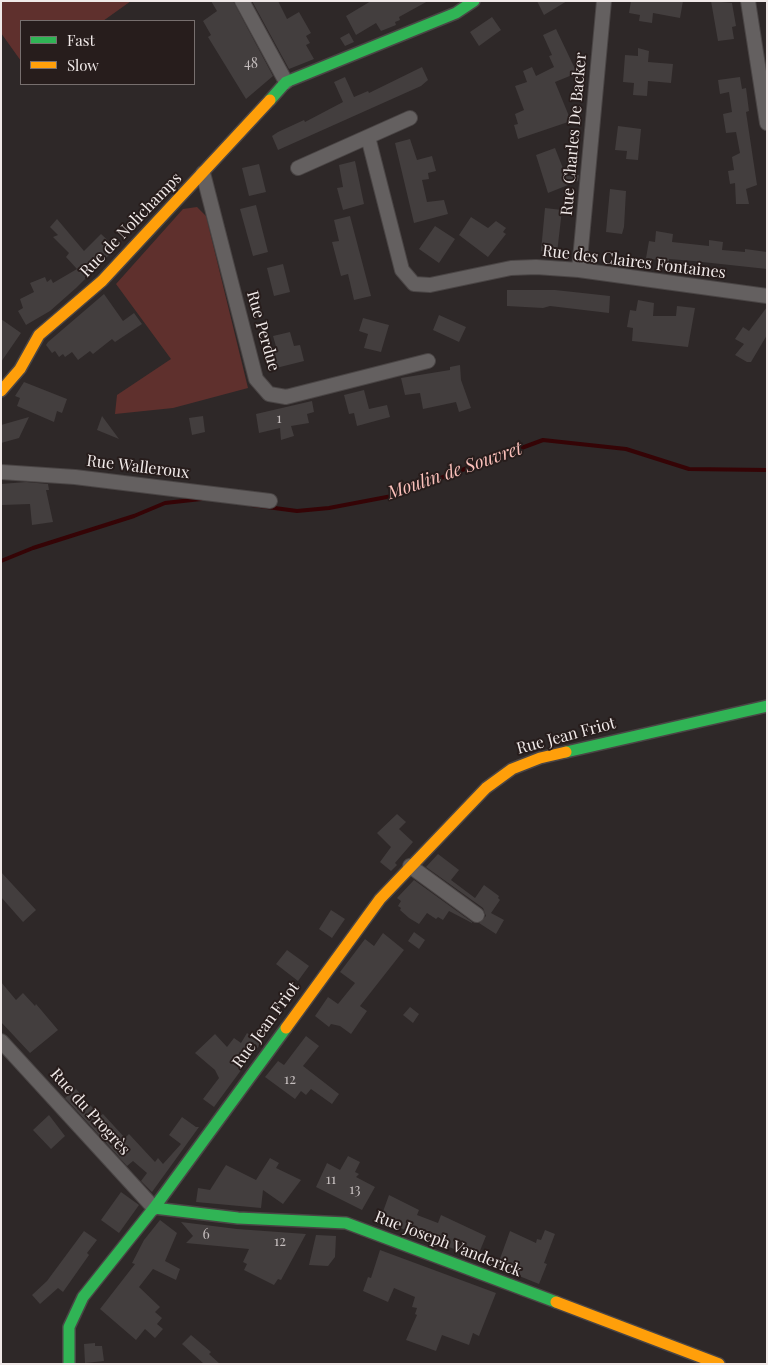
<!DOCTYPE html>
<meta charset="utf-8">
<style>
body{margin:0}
#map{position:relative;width:768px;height:1365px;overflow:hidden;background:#2e2828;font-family:"Playfair Display",serif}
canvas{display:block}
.frame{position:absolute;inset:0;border:2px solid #f0e9e8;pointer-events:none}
.legend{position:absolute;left:20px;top:20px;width:175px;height:65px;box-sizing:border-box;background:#271d1c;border:1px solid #776f6e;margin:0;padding:6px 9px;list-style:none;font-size:15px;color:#f0e9e8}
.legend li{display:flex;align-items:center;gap:10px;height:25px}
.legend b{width:25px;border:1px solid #776f6e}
</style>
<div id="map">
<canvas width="768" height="1365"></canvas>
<div class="frame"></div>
<ul class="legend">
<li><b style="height:6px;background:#30b455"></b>Fast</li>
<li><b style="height:6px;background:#ff9f0a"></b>Slow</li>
</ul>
</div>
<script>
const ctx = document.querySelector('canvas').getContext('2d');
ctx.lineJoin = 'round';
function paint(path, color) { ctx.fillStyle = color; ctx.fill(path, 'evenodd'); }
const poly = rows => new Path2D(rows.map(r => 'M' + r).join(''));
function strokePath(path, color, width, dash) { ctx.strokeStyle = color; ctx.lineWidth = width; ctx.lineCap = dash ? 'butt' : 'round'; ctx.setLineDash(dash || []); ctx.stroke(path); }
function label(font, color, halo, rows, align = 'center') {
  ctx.font = font + ' "Playfair Display",serif'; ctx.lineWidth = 4; ctx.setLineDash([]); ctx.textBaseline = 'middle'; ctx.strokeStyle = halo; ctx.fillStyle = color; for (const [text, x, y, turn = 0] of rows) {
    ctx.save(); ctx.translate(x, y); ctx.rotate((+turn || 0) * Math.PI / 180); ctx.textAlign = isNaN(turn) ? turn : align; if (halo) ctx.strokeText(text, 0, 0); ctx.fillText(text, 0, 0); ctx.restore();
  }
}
const green = poly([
 [1,1,131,1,103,21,21,21,21,61,1,33],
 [197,207,206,216,248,388,173,408,115,414,117,395,171,359,116,284,183,209]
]);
const stream = poly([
 [252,505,297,511,329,508,392,496,543,440,626,449,689,469,767,470],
 [1,561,33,548,134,516,165,503,201,499]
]);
const building = poly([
 [211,1,233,1,273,76,246,99,208,37,211,35,203,21,217,11],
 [252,1,278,1,287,19,299,12,311,33,306,36,310,43,306,45,314,59,289,69],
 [371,1,428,1,399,17,400,20,395,22,396,25,381,31,376,23,356,35,346,16],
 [537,1,567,1,544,15],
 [631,1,683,1,680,18,653,13,652,23,639,21,640,15,629,13],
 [711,1,732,3,736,26,732,27,734,39,718,41],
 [492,17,501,30,479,46,470,32],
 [556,29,577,73,555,82,571,121,518,139,514,125,518,124,515,114,524,110,515,86,527,82,523,71,532,67,536,76,554,67,549,56,552,55,543,35],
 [349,33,354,42,345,46,340,38],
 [638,48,649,51,648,62,673,64,671,83,648,81,647,96,633,95,634,83,623,82,625,55,638,56],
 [422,67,428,80,421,86,278,150,272,136,278,132,304,120,305,122,343,102,334,82,345,77,354,97,368,91,369,93],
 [740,77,742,89,746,88,749,111,746,112,757,185,746,189,749,204,736,204,735,183,730,184,728,171,734,170,732,157,740,153,736,132,726,133,723,114,732,112,729,92,720,94,718,80],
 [618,126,641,129,638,160,626,159,627,151,615,150],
 [410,139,417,160,432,156,436,171,428,173,429,179,422,180,427,202,444,200,448,214,414,223,395,143],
 [555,148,566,176,579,175,578,181,548,193,536,155],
 [355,161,364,204,343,210,337,188,343,187,339,165],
 [259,164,266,192,249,196,242,168],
 [610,189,626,191,624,227,622,234,606,232],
 [256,205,268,252,253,256,240,209],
 [545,208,562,210,557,253,541,251],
 [350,216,371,296,354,300,348,274,341,276,332,242,339,241,334,220],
 [471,217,488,228,496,221,506,228,503,232,506,234,488,257,459,235],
 [57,219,84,251,101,234,116,248,76,288,50,311,26,325,18,311,23,308,20,299,34,292,30,283,45,277,47,282,51,279,53,283,77,269,66,257,69,253,53,237,58,235,50,227],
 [435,226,455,239,439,263,419,249],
 [656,231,673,234,672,242,709,246,709,240,723,242,722,250,745,252,745,249,767,252,767,269,693,261,669,259,669,262,646,258,649,241,655,242],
 [283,264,290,292,274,296,267,268],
 [507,290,555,290,610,296,609,313,550,306,543,308,507,306],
 [104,294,123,321,134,313,142,324,115,342,112,339,93,354,90,351,78,360,72,352,65,357,63,354,59,357,55,351,52,353,46,345,48,342],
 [638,300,654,303,653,316,676,316,677,306,695,308,688,347,632,341,633,328,627,327,630,310,636,311],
 [767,307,767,335,751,362,747,362,735,355,744,344,735,339,743,327,749,331],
 [439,315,466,327,459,342,433,330],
 [363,318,389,325,381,352,364,348,368,334,359,331],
 [1,319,21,333,1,362],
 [290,332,294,346,300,345,304,361,276,368,272,352,277,350,273,336],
 [460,365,461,380,471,408,459,412,456,402,423,409,420,393,405,395,401,378,450,370,450,367],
 [24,382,67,399,62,413,57,411,54,422,17,406,20,398,15,396],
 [364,390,369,409,387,405,390,417,357,426,354,413,349,414,344,395],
 [312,401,314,412,307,414,309,423,291,426,294,436,281,440,280,428,259,433,256,414],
 [102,416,119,439,97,430],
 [203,416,205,432,192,435,189,418],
 [29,417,19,438,1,443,1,425],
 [26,482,48,484,49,490,46,490,53,522,32,525,30,504,2,505,1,484],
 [397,814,406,822,399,829,413,842,395,863,397,865,391,871,380,862,391,847,377,833],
 [438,854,459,870,451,880,475,898,484,885,499,896,498,898,500,900,491,913,504,920,496,934,479,923,486,916,483,908,426,867],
 [1,872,36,910,23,922,1,897],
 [414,880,472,922,472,923,449,911,443,920,438,917,436,919,427,913,419,924,409,918,400,910,401,908,398,906,401,901,397,898],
 [331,910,345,919,332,938,319,929],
 [414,932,425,940,419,949,408,941],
 [383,933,404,950,360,1006,367,1011,351,1034,340,1026,331,1024,329,1027,315,1016,328,997,338,1004,355,983,340,972,365,939,374,946],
 [287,950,309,966,298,981,276,964],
 [1,982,16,1000,23,993,35,1006,36,1004,58,1030,30,1053,1,1022],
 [410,1007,419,1014,413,1023,403,1015],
 [247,1033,261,1043,214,1107,203,1099,219,1078,215,1070,195,1053,215,1034,227,1047,234,1038,241,1043],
 [306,1036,319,1046,303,1066,339,1094,332,1104,311,1089,306,1095,301,1091,295,1099,265,1077,278,1061,284,1065],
 [76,1089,100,1116,103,1114,125,1138,129,1134,155,1162,158,1158,163,1164,181,1144,169,1135,182,1117,196,1127,199,1127,152,1192,141,1181,147,1173,133,1161,127,1166,65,1098],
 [49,1115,65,1136,51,1149,33,1130],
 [348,1156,360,1162,355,1172,359,1174,356,1177,375,1187,362,1210,316,1187,327,1163,340,1170],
 [270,1158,279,1163,276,1168,301,1180,283,1204,263,1190,261,1208,196,1202,198,1188,210,1190,226,1165,256,1180],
 [121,1192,139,1205,119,1233,101,1220],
 [389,1195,419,1210,417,1215,438,1223,441,1215,486,1236,477,1258,380,1220],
 [160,1220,177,1233,165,1261,180,1269,176,1280,153,1269,139,1287,160,1307,155,1312,162,1318,157,1324,163,1329,155,1338,145,1329,136,1340,100,1309,135,1264,132,1263,144,1240],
 [181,1222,237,1229,306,1234,281,1280,278,1279,274,1285,244,1270,247,1264,243,1262,249,1249,186,1243,193,1236],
 [545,1230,555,1234,544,1263,547,1264,539,1284,497,1267,510,1231,536,1243,537,1239,541,1240],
 [84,1231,97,1240,87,1253,89,1255,63,1292,58,1288,40,1304,32,1295,47,1281],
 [316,1235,336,1236,335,1257,328,1266,309,1265],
 [380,1250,496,1293,479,1336,473,1333,469,1345,442,1335,436,1351,406,1340,417,1315,415,1314,417,1308,412,1307,415,1297,394,1288,388,1302,363,1291,368,1277,371,1278],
 [191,1335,211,1352,209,1354,220,1364,204,1364,182,1344],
 [95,1343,95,1346,102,1346,104,1361,85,1363,84,1344]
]);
const street = poly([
 [242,1,286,82],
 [748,1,767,123],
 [368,137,402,270,414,284,430,285,511,268,536,267,579,270,767,296],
 [298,168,410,118],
 [203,173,256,379,269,394,286,397,428,361],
 [579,270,604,1],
 [1,472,75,477,270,501],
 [410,866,477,915],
 [1,1041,154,1208]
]);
const fast = poly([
 [270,100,286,82,456,13,474,1],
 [566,752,767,706],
 [154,1208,238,1218,346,1223,556,1302],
 [69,1364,69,1327,83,1297,154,1208,286,1028]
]);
const slow = poly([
 [1,391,20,369,39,335,102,281,270,100],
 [286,1028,380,899,486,788,512,769,540,758,566,752],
 [556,1302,719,1364]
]);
const numberNames = [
 ["48",251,64],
 ["1",279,419],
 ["12",290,1080],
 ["11",331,1180],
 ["13",355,1190],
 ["6",206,1235],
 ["12",280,1242]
];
const streetNames = [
 ["Rue Charles De Backer",574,134,-85],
 ["Rue de Nolichamps",131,225,-46],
 ["Rue des Claires Fontaines",634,262,7],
 ["Rue Perdue",263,331,74],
 ["Rue Walleroux",138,467,7],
 ["Rue Jean Friot",566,736,-15],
 ["Rue Jean Friot",266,1025,-54],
 ["Rue du Progrès",90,1112,48],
 ["Rue Joseph Vanderick",448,1244,21]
];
const waterNames = [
 ["Moulin de Souvret",455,471,-19]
];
paint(green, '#5f302d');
strokePath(stream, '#350406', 4);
paint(building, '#433e3e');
strokePath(street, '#4a4545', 16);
strokePath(fast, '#4a4545', 14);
strokePath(slow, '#4a4545', 14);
strokePath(street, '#646060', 14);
strokePath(fast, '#30b455', 11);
strokePath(slow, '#ff9f0a', 11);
label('14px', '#c5bebe', null, numberNames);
label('16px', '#f0e9e8', '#271d1c', streetNames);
label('italic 18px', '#fcc1bb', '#271d1c', waterNames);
</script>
